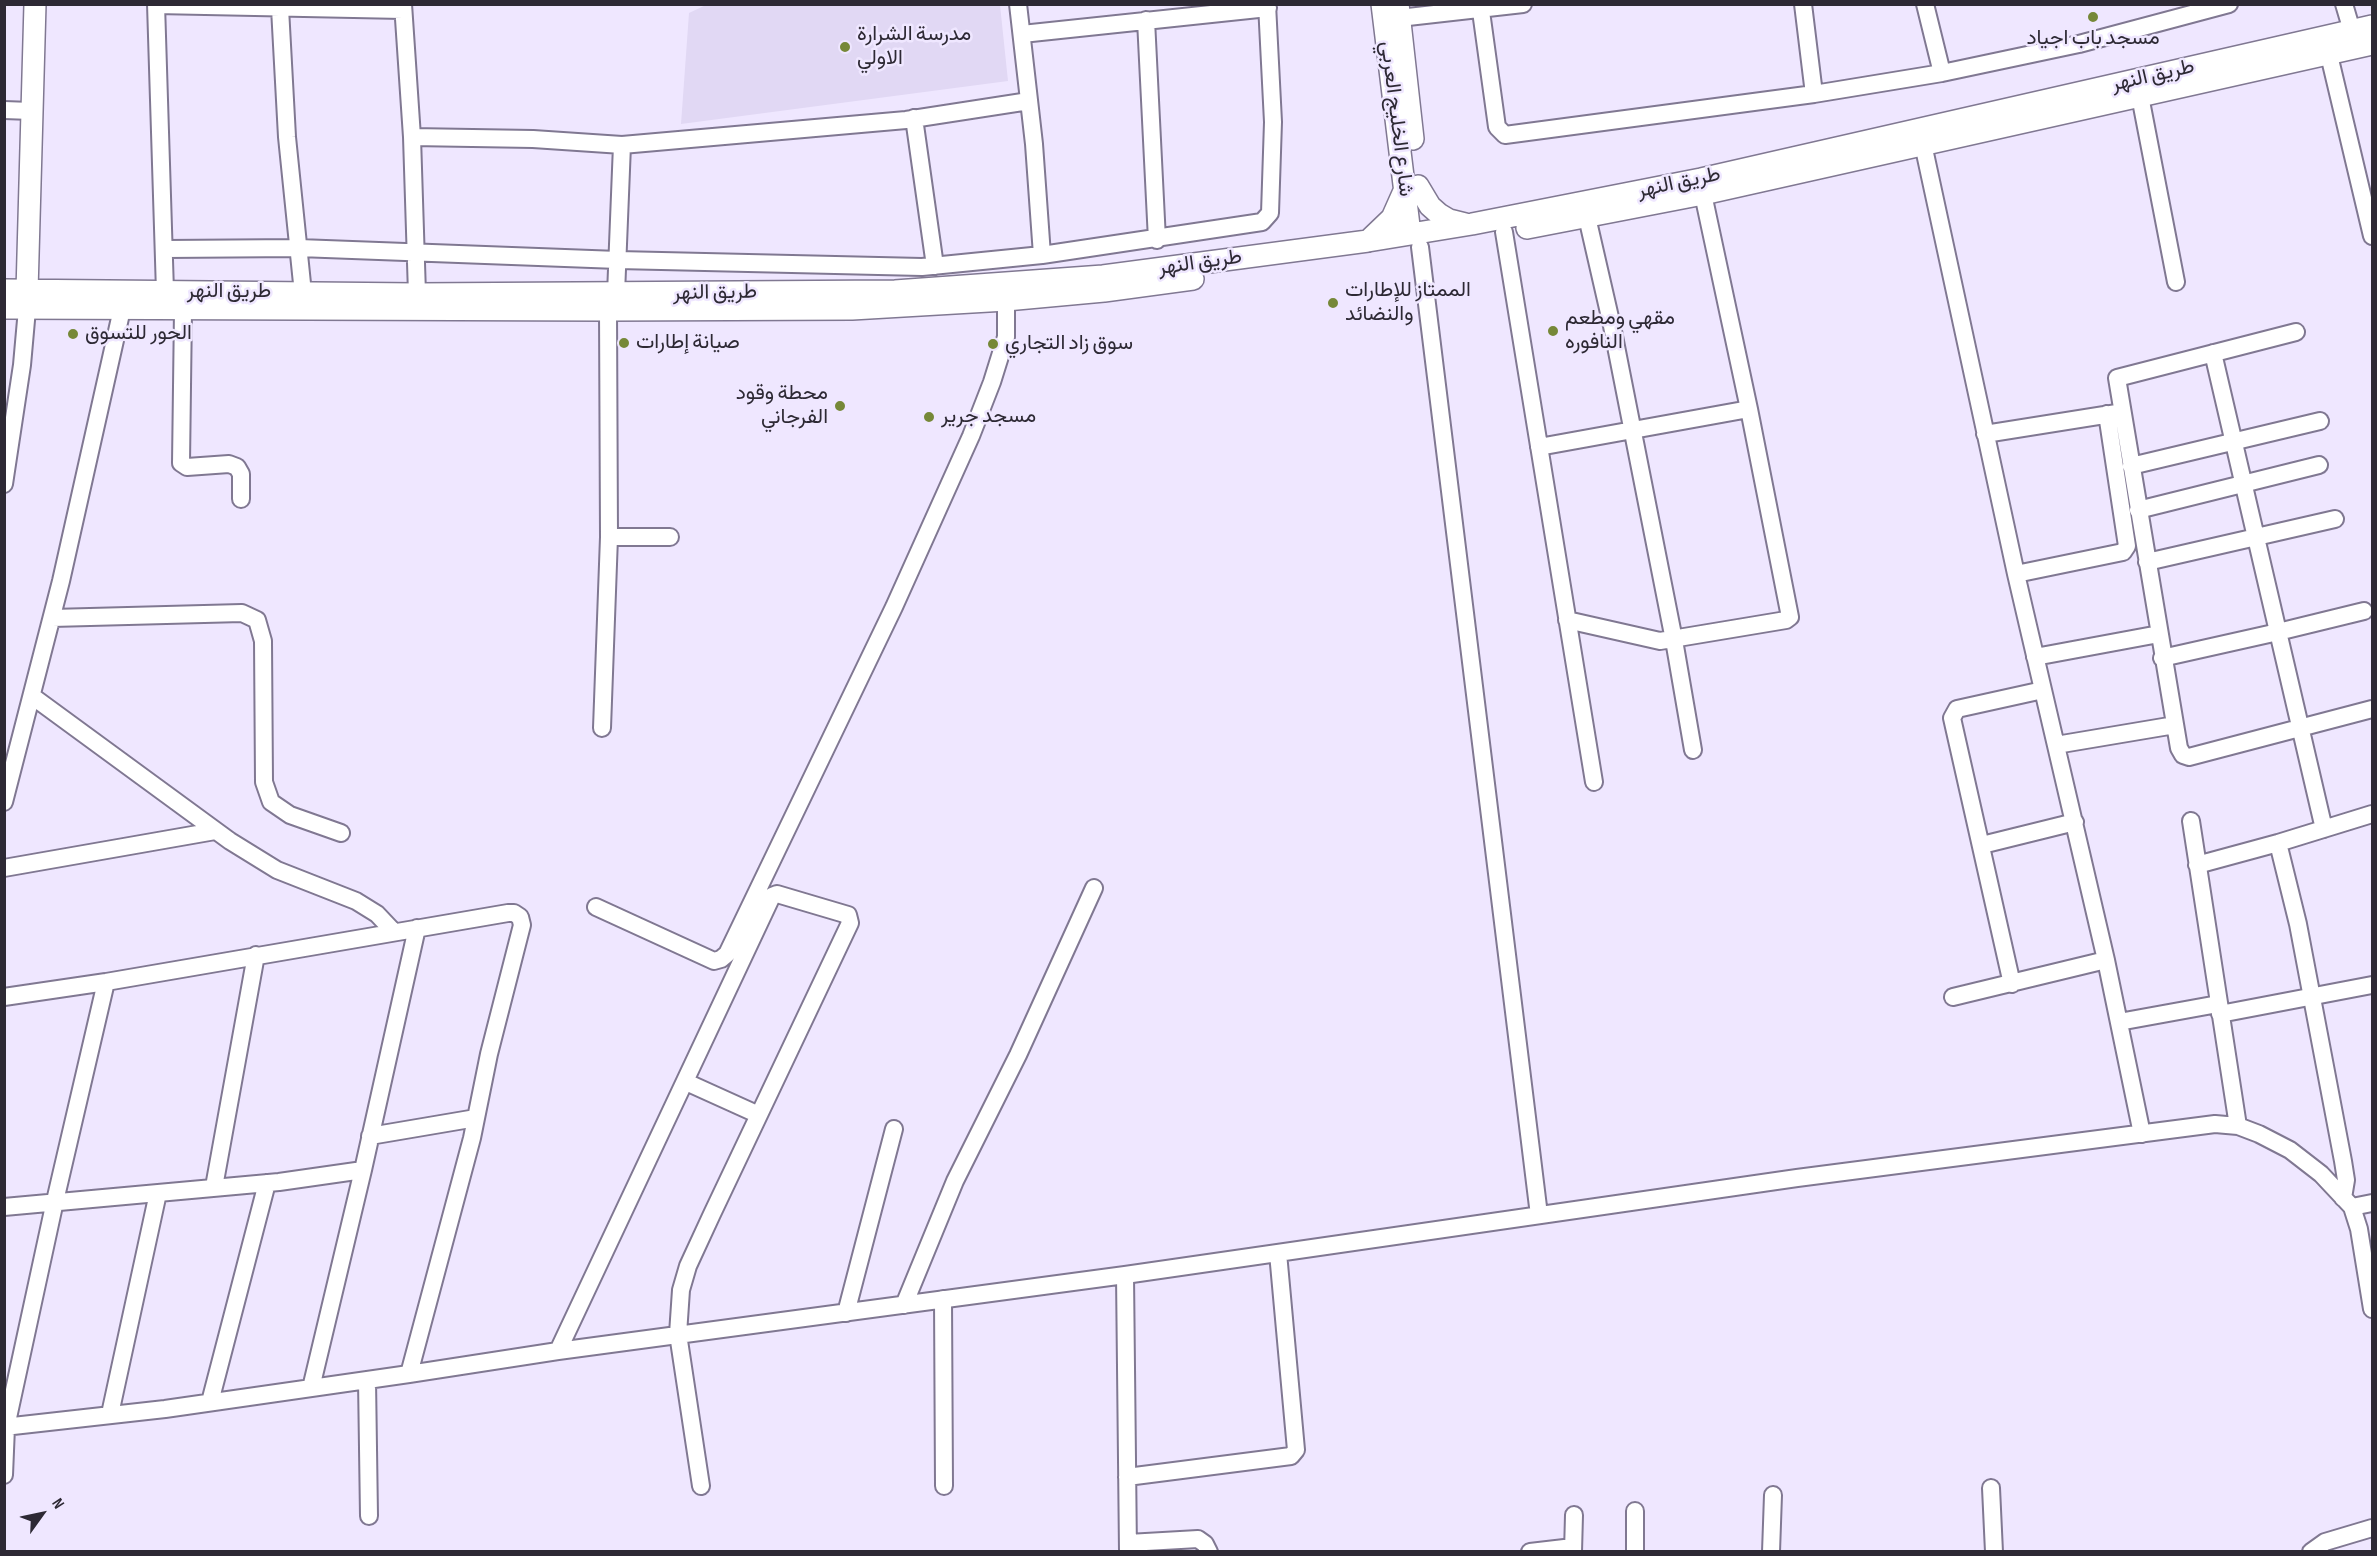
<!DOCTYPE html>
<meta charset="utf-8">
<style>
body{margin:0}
#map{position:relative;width:2377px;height:1556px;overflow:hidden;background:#efe7ff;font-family:"Sofia Sans Condensed",sans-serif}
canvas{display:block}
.frame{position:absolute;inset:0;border:6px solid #2d2934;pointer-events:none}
.north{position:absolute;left:12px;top:1484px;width:60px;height:60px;-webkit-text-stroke:4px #efe7ff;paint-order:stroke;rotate:57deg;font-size:16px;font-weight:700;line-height:24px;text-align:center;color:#2d2934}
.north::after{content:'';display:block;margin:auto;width:21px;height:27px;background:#2d2934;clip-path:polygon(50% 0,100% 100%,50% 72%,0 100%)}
</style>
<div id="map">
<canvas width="2377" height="1556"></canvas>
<div class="frame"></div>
<div class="north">N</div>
</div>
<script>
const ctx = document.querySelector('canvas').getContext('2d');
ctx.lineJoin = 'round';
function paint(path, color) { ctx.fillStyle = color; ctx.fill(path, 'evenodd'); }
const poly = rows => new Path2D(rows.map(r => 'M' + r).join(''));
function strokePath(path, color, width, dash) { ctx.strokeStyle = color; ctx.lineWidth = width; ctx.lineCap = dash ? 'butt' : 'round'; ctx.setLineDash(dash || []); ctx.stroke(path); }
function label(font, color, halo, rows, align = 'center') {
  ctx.font = font + ' "Sofia Sans Condensed",Vazirmatn,sans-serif'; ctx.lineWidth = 5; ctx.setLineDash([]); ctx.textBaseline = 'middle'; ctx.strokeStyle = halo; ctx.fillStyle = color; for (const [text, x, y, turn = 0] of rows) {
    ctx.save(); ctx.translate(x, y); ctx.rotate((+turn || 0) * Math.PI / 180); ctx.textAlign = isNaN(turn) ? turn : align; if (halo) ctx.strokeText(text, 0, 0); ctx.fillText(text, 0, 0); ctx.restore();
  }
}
const built = poly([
 [706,5,1000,5,1008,81,681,124,689,13]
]);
const minor = poly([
 [156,4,165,292],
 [403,4,412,137,417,294],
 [1018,4,1034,144,1042,255],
 [1480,4,1497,127,1505,135,1814,94,1942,73,2079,44,2229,4],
 [1803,4,1814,94],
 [1925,4,1942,73],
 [2344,4,2352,31],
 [156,5,403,10],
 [280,8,287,137,304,303],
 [1399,18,1523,4],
 [1146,20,1157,240],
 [1022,34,1268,8],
 [2329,55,2372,236],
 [2140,96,2176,282],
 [4,110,31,111],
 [914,118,935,266],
 [412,137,533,139,622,145,906,120,1029,101],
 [1923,144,2016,574,2106,960,2142,1134],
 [1587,217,1612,326,1674,640,1693,750],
 [1504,232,1594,782],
 [1420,247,1539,1215],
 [165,249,299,248,618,260,922,267,1042,255,1262,222,1270,213,1273,122,1267,4],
 [616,294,622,145],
 [183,310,181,463,187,467,229,464,237,467,241,474,241,499],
 [2296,332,2117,378,2179,748,2183,755,2189,757,2372,709],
 [2213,353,2324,829],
 [1985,434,2117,413],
 [1539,447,1749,409],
 [2131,466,2320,421],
 [4,484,22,365,27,309],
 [2138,510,2319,465],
 [609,537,670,537],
 [2147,562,2335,519],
 [2016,574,2123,552,2127,546,2107,414],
 [52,618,242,613,257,620,263,641,264,782,271,802,290,815,341,833],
 [1567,620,1660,641,1786,620,1790,617,1749,409,1703,194],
 [2035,657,2159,634],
 [2162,658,2278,632,2364,611],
 [32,696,230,841,277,870,356,901,377,914,394,932],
 [602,728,609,537,608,310],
 [2056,745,2175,725],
 [4,802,61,581,122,309],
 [2191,821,2238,1126],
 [2278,843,2298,924,2343,1161,2346,1180,2343,1198],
 [1982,845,2075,822],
 [2197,865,2278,843,2372,814],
 [4,868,215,831],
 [596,907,714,961,721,959,727,954,894,607,971,436,992,382,1006,337,1006,300],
 [2012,984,1952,718,1957,709,2043,690],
 [4,997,106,982,508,913,514,913,520,917,522,925,489,1054,472,1138,409,1374],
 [1953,997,2106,960],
 [2220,1014,2372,985],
 [2119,1022,2218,1004],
 [686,1082,759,1115],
 [370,1136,476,1118],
 [214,1187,256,955],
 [4,1207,279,1182,363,1170],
 [2352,1207,2372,1203],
 [1125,1275,1128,1552],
 [943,1299,944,1486],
 [904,1305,955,1181,1018,1055,1094,888],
 [846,1313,894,1129],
 [558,1351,772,896,777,894,848,915,850,923,712,1214,688,1266,681,1290,678,1334,701,1486],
 [367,1380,369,1516],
 [311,1388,363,1170,417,928],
 [210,1402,267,1183],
 [110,1414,158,1193],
 [4,1427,165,1409,409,1374,558,1351,1125,1275,1797,1178,2215,1124,2238,1126,2259,1134,2290,1150,2321,1174,2352,1207,2359,1229,2372,1309],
 [4,1475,6,1427,55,1201,106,982],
 [1127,1477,1291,1456,1296,1450,1278,1253],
 [1991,1488,1994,1552],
 [1128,1543,1198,1539,1205,1544,1209,1552],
 [1530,1552,1573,1547],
 [1573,1552,1574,1515],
 [1635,1552,1635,1511],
 [1771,1552,1773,1495],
 [2311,1552,2325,1542,2372,1528]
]);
const major = poly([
 [1382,4,1410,234],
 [1398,4,1413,139],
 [1418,186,1430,206,1439,214,1449,220,1465,224],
 [1527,228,1703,194,2372,44],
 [1368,241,1392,218,1404,191],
 [4,290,417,294,895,291,1103,276,1368,241,1472,224,1701,179,2372,26],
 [27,291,35,4],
 [4,308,608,310,852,309,1006,300,1104,291,1193,279]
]);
const markers = [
 [2093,17,6,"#768838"],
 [845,47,6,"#768838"],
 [1333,303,6,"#768838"],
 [1553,331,6,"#768838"],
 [73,334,6,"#768838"],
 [624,343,6,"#768838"],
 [993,344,6,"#768838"],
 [840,406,6,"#768838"],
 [929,417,6,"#768838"]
];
const poiNames = [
 ["مدرسة الشرارة",857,35],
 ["الاولي",857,59],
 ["مسجد باب اجياد",2093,39,"center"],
 ["الممتاز للإطارات",1345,291],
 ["والنضائد",1345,315],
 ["مقهي ومطعم",1565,319],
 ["النافوره",1565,343],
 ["الحور للتسوق",85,334],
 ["صيانة إطارات",636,343],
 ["سوق زاد التجاري",1005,344],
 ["محطة وقود",828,394,"right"],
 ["الفرجاني",828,418,"right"],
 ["مسجد جرير",941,417]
];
const streetNames = [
 ["طريق النهر",2153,76,-13],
 ["شارع الخليج العربي",1396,119,83],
 ["طريق النهر",1679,183,-12],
 ["طريق النهر",1200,263,-8],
 ["طريق النهر",229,292],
 ["طريق النهر",715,293,-1]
];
paint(built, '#e1d8f4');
strokePath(minor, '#807892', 20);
strokePath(major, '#807892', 24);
strokePath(minor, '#fff', 16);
strokePath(major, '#fff', 21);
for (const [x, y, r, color] of markers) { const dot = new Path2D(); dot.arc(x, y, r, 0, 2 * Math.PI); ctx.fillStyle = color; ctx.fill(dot); strokePath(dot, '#efe7ff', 2); }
label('21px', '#2d2934', '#efe7ff', poiNames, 'left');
label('21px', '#2d2934', '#efe7ff', streetNames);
</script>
